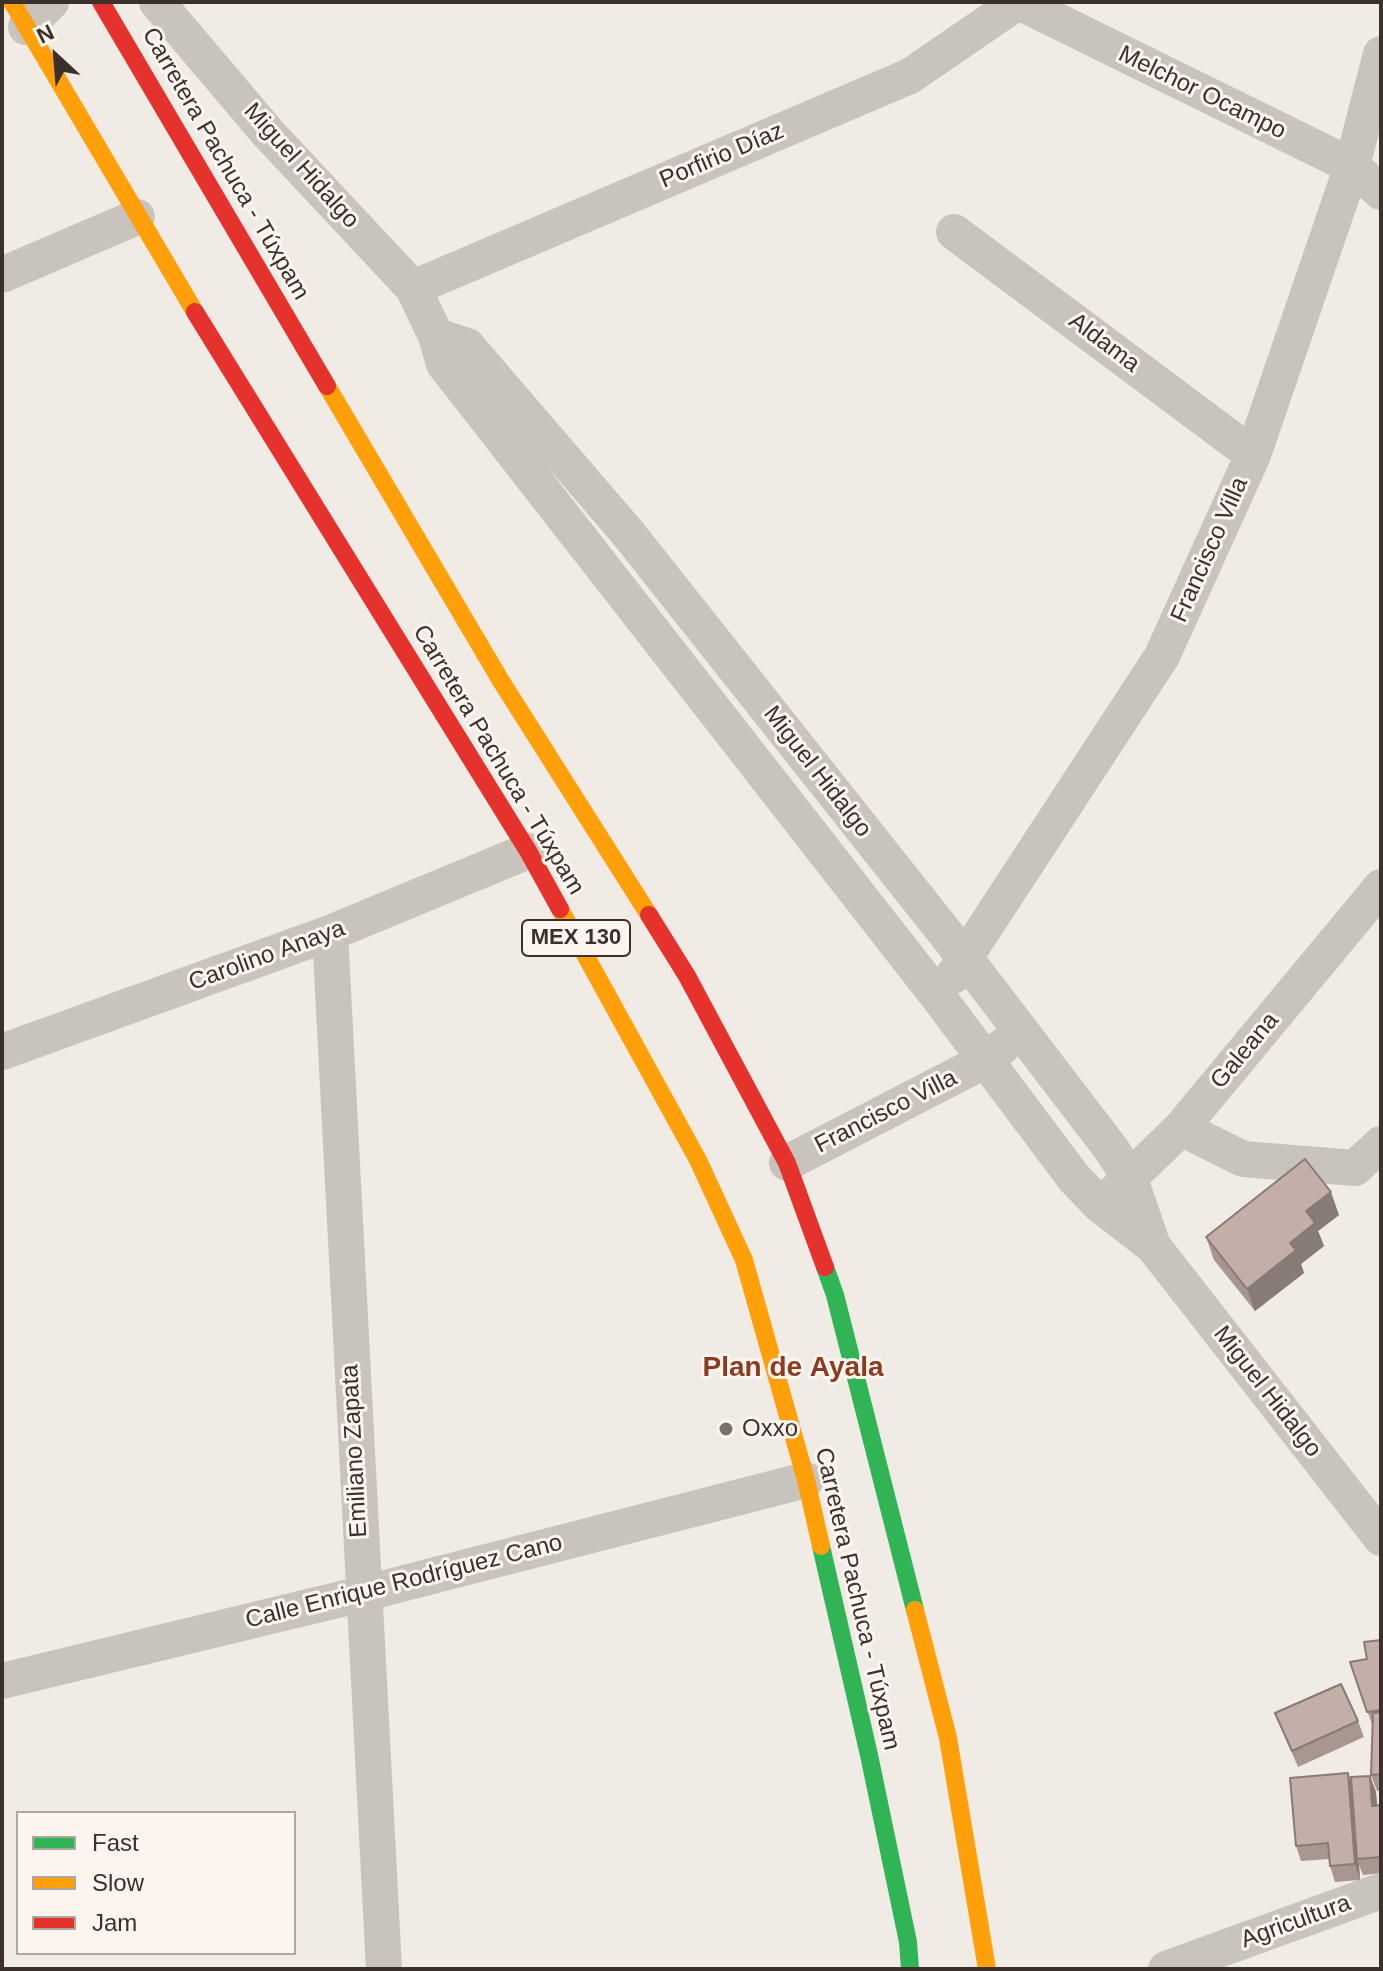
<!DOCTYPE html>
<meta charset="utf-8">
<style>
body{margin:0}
#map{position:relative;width:1383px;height:1971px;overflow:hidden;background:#f0ebe5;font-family:Arial,sans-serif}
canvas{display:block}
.frame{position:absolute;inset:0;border:4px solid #3b302b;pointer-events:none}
.legend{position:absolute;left:16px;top:1811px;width:280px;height:144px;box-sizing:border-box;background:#fbf5ee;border:2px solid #aea6a0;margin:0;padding:10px 14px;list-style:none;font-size:24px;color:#3b302b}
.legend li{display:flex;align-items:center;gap:16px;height:40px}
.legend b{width:40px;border:2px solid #aea6a0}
.north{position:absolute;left:16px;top:16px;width:80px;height:80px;-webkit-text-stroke:6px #fbf5ee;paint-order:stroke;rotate:334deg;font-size:22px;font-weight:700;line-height:32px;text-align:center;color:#3b302b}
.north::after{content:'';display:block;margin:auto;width:28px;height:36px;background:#3b302b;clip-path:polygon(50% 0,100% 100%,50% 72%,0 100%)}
</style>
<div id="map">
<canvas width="1383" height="1971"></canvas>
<div class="frame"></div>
<ul class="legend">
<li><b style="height:10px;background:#30b455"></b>Fast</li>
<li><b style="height:10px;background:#ff9f0a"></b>Slow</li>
<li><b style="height:10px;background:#e5322d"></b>Jam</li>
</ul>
<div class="north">N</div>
</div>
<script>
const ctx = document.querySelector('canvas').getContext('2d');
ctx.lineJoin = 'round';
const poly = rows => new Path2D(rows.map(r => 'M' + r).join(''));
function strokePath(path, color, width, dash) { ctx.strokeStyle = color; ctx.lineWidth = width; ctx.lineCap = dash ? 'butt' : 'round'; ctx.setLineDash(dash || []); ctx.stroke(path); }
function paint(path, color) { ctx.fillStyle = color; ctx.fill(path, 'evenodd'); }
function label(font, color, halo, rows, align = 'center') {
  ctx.font = font + ' Arial,sans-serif'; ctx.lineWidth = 6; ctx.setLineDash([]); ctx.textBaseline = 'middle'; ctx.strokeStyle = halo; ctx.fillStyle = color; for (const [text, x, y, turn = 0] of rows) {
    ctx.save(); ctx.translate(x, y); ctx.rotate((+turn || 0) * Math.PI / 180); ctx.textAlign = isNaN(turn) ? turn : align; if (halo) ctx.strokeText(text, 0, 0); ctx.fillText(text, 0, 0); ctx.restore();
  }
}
const street = poly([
 [157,2,268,133,413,288,436,336,444,364,939,998,1074,1178,1100,1205,1153,1246,1381,1538],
 [1019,2,1352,166,1381,192],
 [26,27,51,2],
 [954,232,1253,455],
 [2,275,137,217],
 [413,288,910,76,1018,2],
 [436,336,467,346,627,532,965,958,1112,1150,1130,1179,1153,1246],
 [330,933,384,1969],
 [953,976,1162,656,1253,455,1352,166,1381,54],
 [2,1052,330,933,528,851],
 [1181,1128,1243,1159,1355,1168,1381,1144],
 [787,1163,986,1060,1003,1046],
 [1114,1193,1181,1128,1381,887],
 [2,1681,362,1594,806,1480],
 [1166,1969,1381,1891]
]);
const fast = poly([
 [825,1267,835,1295,915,1610],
 [821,1546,869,1755,908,1942,910,1969]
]);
const slow = poly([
 [12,2,195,312],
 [327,386,501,681,649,915],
 [560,909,698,1160,744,1260,806,1480,821,1546],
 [915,1610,948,1738,987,1969]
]);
const jam = poly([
 [101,2,327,386],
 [195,312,528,851,560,909],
 [649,915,687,976,787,1163,825,1267]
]);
const wall = poly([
 [1339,1215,1318,1231,1324,1246,1301,1264,1304,1273,1255,1311,1214,1260,1206,1237],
 [1381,1640,1381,1790,1377,1791,1371,1775,1373,1727,1350,1662,1367,1659],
 [1275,1713,1358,1721,1364,1737,1298,1767],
 [1370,1776,1376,1792,1377,1805,1381,1805,1381,1873,1363,1875,1359,1865,1360,1880,1335,1882,1330,1866,1329,1859,1301,1861,1296,1846,1352,1783]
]);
const shadedWall = poly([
 [1331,1192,1339,1215,1318,1231,1324,1246,1301,1264,1304,1273,1255,1311,1247,1289,1290,1243,1306,1211],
 [1348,1773,1354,1789,1357,1859,1359,1865,1360,1880,1355,1864],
 [1370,1776,1376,1792,1378,1821,1372,1806]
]);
const building = poly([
 [1305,1159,1331,1192,1306,1211,1315,1223,1290,1243,1296,1250,1247,1289,1206,1237,1305,1159],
 [1381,1640,1381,1710,1367,1712,1350,1662,1367,1659,1364,1642,1381,1640],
 [1341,1684,1358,1721,1292,1751,1275,1713,1341,1684],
 [1381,1712,1381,1774,1371,1775,1373,1713,1381,1712],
 [1348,1773,1355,1864,1330,1866,1328,1843,1296,1846,1290,1778,1348,1773],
 [1370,1776,1372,1806,1381,1805,1381,1857,1357,1859,1351,1777,1370,1776]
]);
const markers = [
 [726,1429,8,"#7a716c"]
];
const shields = [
 [576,938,108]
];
const shieldNames = [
 ["MEX 130",576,938]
];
const streetNames = [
 ["Melchor Ocampo",1202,93,26],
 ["Porfirio Díaz",722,156,-23],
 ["Carretera Pachuca - Túxpam",225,164,60],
 ["Miguel Hidalgo",301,166,48],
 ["Aldama",1104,343,37],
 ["Francisco Villa",1210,550,-66],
 ["Carretera Pachuca - Túxpam",498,760,59],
 ["Miguel Hidalgo",817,772,52],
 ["Carolino Anaya",267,956,-20],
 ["Galeana",1245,1051,-50],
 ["Francisco Villa",886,1112,-27],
 ["Miguel Hidalgo",1267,1392,52],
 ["Emiliano Zapata",355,1451,-93],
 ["Calle Enrique Rodríguez Cano",404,1582,-14],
 ["Carretera Pachuca - Túxpam",857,1599,77],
 ["Agricultura",1296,1922,-20]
];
const poiNames = [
 ["Oxxo",742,1429]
];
const quarterNames = [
 ["Plan de Ayala",793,1368]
];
strokePath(street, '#c9c3be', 36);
strokePath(fast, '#30b455', 18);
strokePath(slow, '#ff9f0a', 18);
strokePath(jam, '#e5322d', 18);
paint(wall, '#a89690');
paint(shadedWall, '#887a75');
paint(building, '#c3afa7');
strokePath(building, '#887a75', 2);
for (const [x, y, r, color] of markers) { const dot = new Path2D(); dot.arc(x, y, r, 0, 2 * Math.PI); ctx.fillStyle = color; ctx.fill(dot); strokePath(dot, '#fbf5ee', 3); }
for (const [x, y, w] of shields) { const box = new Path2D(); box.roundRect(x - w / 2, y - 18, w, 36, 6); ctx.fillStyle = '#fbf5ee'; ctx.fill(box); strokePath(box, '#3b302b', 2); }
label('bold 22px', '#3b302b', null, shieldNames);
label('24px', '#3b302b', '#fbf5ee', streetNames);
label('24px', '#3b302b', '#fbf5ee', poiNames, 'left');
label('bold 28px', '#8c3b22', '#fbf5ee', quarterNames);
</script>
